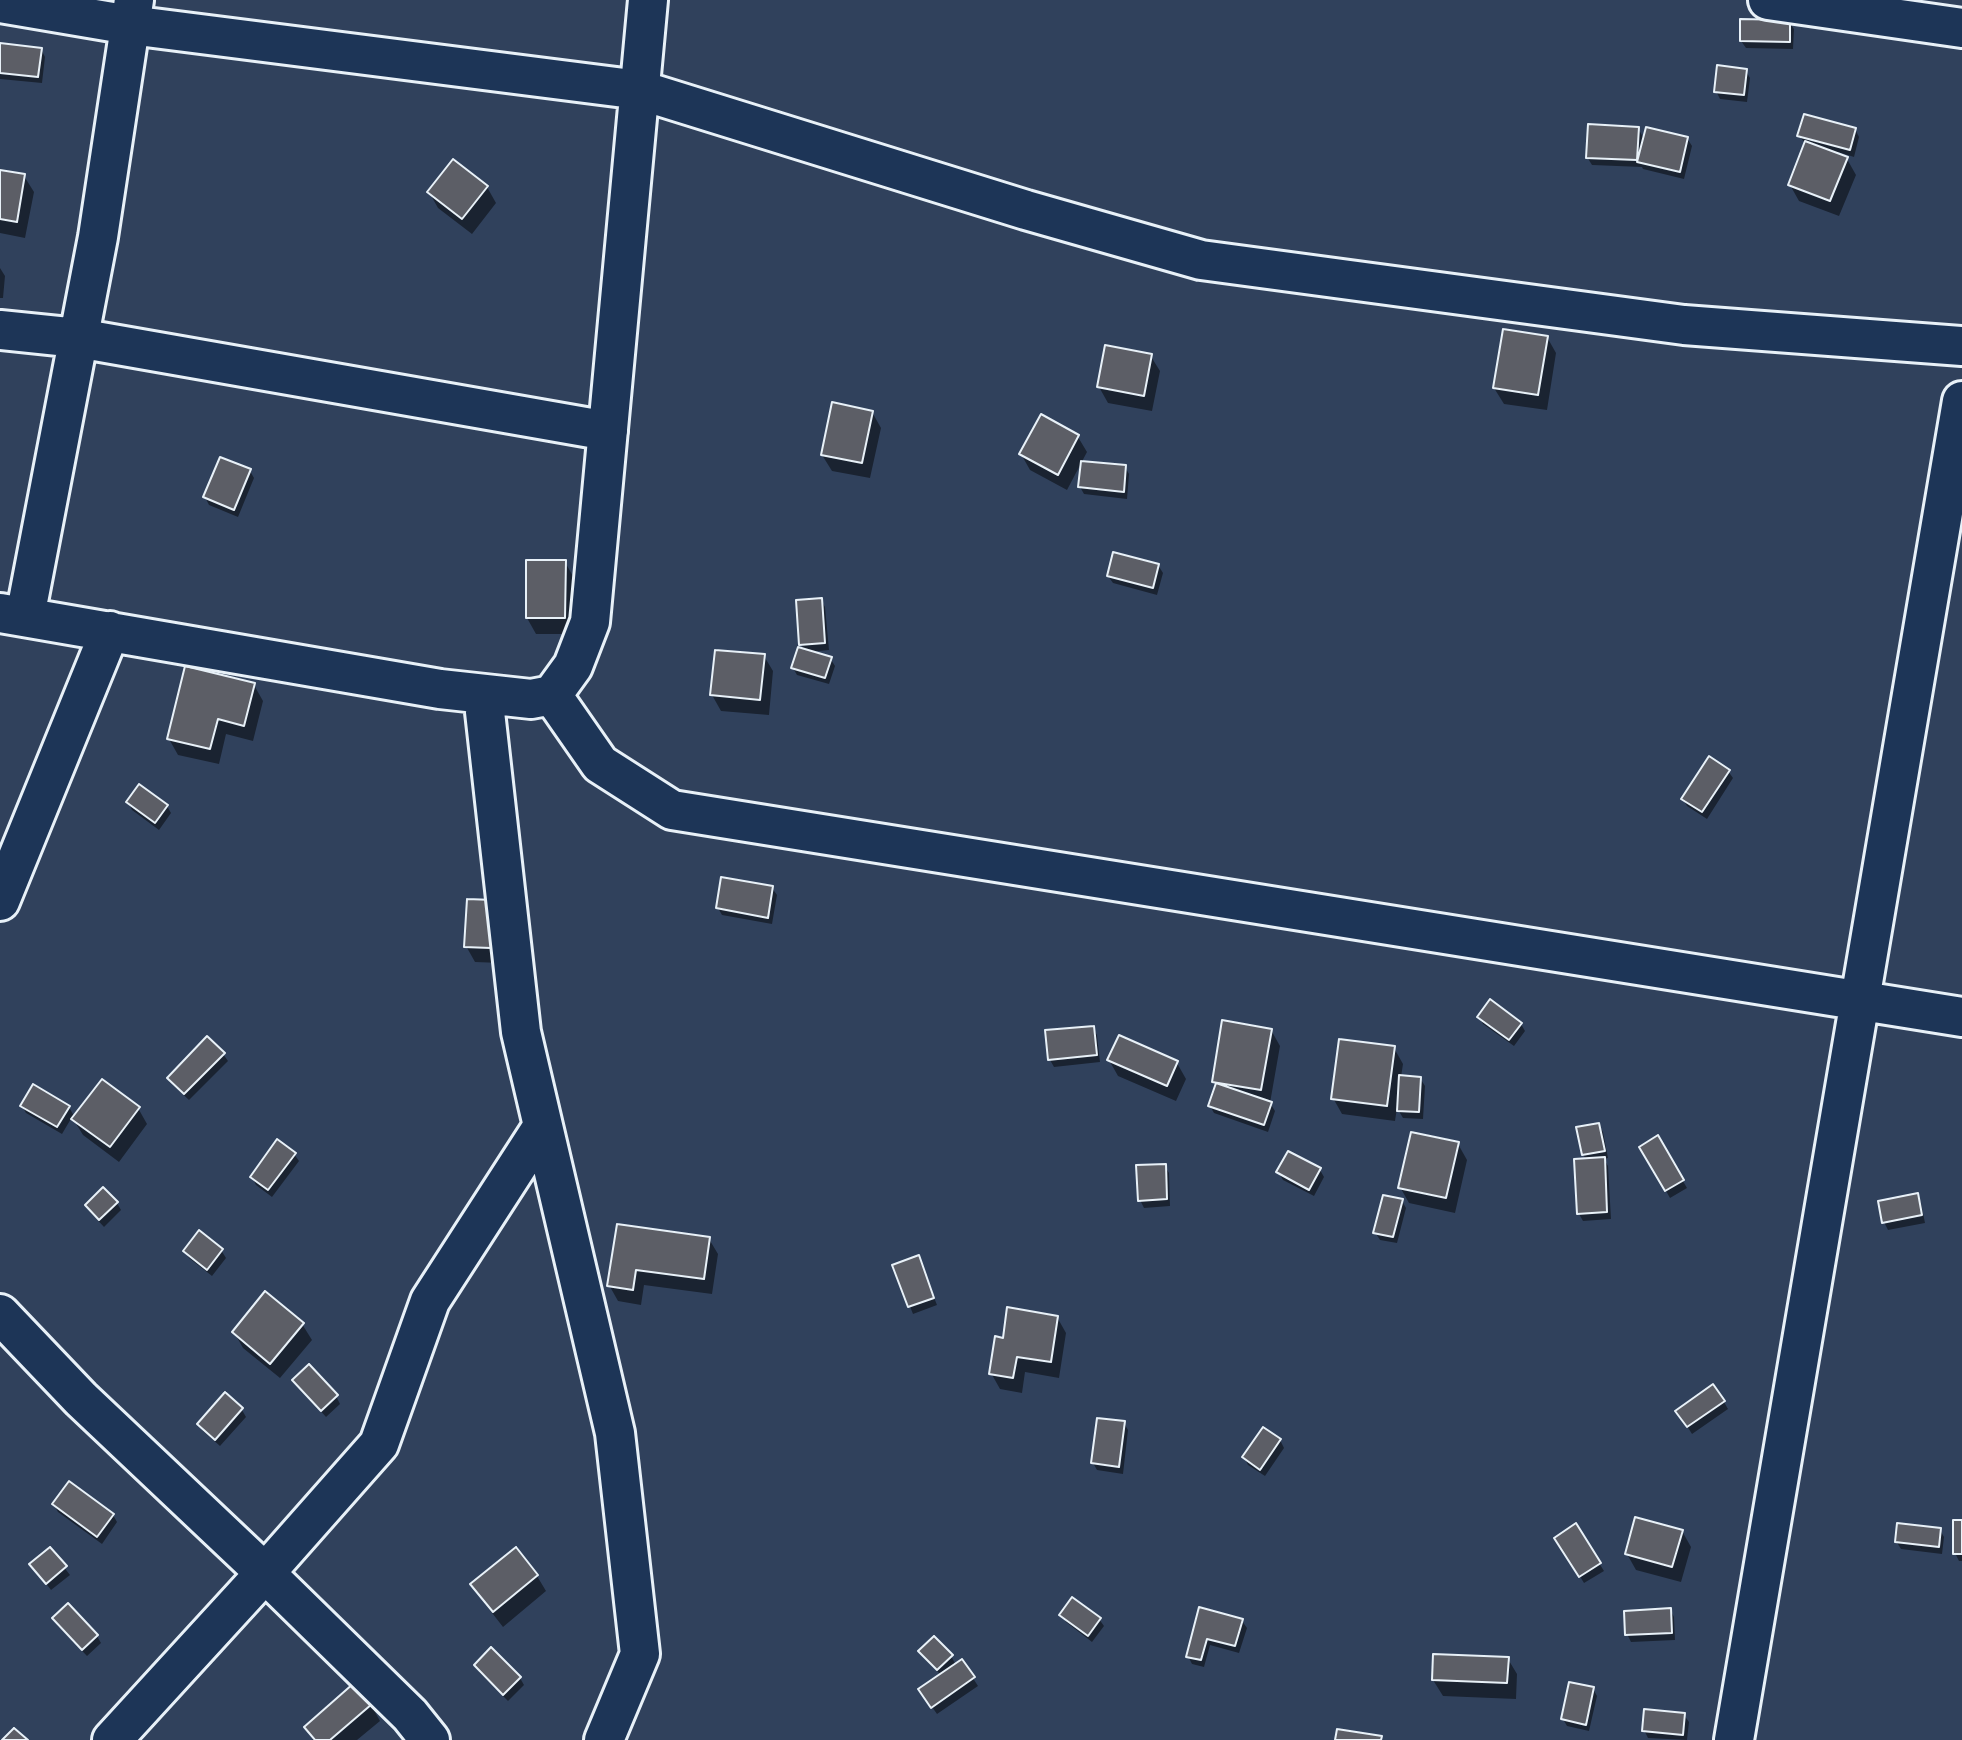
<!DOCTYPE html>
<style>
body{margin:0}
canvas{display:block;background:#30415c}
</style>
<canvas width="1962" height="1740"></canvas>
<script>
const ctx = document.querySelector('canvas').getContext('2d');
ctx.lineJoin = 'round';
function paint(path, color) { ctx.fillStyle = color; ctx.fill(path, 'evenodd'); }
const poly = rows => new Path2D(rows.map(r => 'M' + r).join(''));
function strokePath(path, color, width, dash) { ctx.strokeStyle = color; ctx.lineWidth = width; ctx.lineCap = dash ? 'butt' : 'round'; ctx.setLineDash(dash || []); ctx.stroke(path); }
const shadow = poly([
 [1789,22,1794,29,1793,49,1746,48,1741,41],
 [0,45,41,49,45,57,42,83,0,79],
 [1746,71,1750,78,1747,102,1720,99,1716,91],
 [1638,128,1644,139,1687,138,1692,146,1684,179,1643,169,1642,167,1592,165,1587,157],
 [1855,129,1859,137,1854,157,1838,152,1837,155,1847,159,1856,175,1839,216,1799,201,1790,185,1806,144,1799,136],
 [0,172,24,176,34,192,25,238,0,233],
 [487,187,496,203,472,234,438,208,429,192],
 [0,268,5,276,3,298,0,298],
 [1547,337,1556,353,1547,410,1504,404,1494,388],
 [1150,355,1160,371,1152,411,1108,403,1099,387],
 [872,412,881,428,870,478,832,471,822,455],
 [1078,437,1087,452,1067,490,1030,470,1021,454],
 [1125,467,1129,474,1127,499,1084,494,1080,487],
 [250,471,254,478,238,517,209,505,205,497],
 [565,562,574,578,574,634,536,634,527,618],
 [1158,565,1163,573,1157,595,1113,583,1108,576],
 [821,600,825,607,829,650,809,652,830,658,835,666,829,684,797,675,793,668,804,650,801,644],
 [764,656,773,671,769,715,721,711,712,695],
 [254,685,263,701,253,741,226,734,219,764,178,755,169,739],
 [1728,771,1733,778,1707,819,1687,806,1683,799],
 [128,802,167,806,171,813,159,830,132,810],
 [772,888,777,895,772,924,722,915,718,908],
 [519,903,528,919,526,964,475,962,466,946],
 [1479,1017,1521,1024,1525,1031,1514,1046,1483,1024],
 [1093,1028,1097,1035,1100,1062,1054,1067,1050,1060],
 [1271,1030,1280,1046,1270,1103,1275,1111,1268,1132,1214,1113,1210,1106,1217,1087,1214,1082],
 [1394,1048,1403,1064,1401,1077,1420,1078,1425,1086,1423,1119,1403,1118,1397,1108,1395,1121,1342,1114,1333,1098],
 [223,1054,228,1061,189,1100,173,1085,169,1078],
 [1109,1060,1177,1063,1186,1079,1176,1101,1118,1076],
 [22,1106,69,1107,75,1118,138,1108,147,1124,119,1162,83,1135,72,1117,62,1134,26,1113],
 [1598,1124,1603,1132,1608,1158,1604,1159,1608,1166,1611,1219,1583,1221,1579,1214,1586,1160,1583,1154],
 [1658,1138,1687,1188,1670,1198,1642,1148],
 [1458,1144,1467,1160,1455,1213,1409,1203,1400,1187],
 [294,1154,299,1161,272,1197,256,1185,252,1177],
 [1165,1166,1169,1173,1170,1206,1144,1208,1140,1200],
 [1320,1170,1324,1177,1314,1196,1283,1180,1278,1172],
 [1917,1195,1921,1203,1925,1223,1888,1230,1884,1222],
 [1402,1201,1406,1208,1397,1243,1380,1240,1375,1232],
 [117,1203,121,1210,104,1227,91,1213,87,1206],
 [618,1225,709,1239,718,1254,712,1294,644,1285,641,1305,618,1301,609,1285],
 [221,1250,226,1258,212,1276,189,1258,185,1251],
 [918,1257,937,1305,913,1314,894,1266],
 [1057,1317,1066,1333,1059,1378,1025,1372,1022,1393,1000,1389,991,1373,1004,1340],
 [302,1324,312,1340,280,1378,243,1348,234,1332],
 [294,1380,336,1396,340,1404,326,1417,299,1387],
 [1724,1402,1728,1409,1692,1434,1682,1418],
 [242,1410,246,1417,220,1446,203,1431,199,1424],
 [1124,1423,1128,1430,1123,1474,1097,1470,1093,1463],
 [1280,1440,1284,1448,1265,1476,1248,1465,1244,1457],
 [54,1505,113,1515,117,1522,102,1544,58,1512],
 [1962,1522,1962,1561,1959,1561,1955,1553],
 [1576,1526,1604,1571,1584,1583,1556,1538],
 [1940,1530,1944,1537,1942,1554,1901,1549,1896,1541],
 [1682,1531,1691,1547,1681,1582,1636,1570,1627,1554],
 [50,1549,70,1575,51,1590,32,1565],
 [537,1576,546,1591,503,1627,482,1600,473,1585],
 [1670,1609,1674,1617,1675,1640,1631,1642,1627,1634],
 [1201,1610,1242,1621,1247,1628,1239,1653,1210,1645,1204,1667,1192,1664,1188,1656],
 [1062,1615,1099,1619,1104,1626,1092,1642,1066,1622],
 [54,1619,97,1636,101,1643,87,1656,58,1626],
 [920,1652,951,1656,956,1665,962,1661,978,1686,937,1714,925,1697,941,1675,925,1659],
 [1508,1659,1517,1674,1516,1699,1443,1696,1433,1680],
 [476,1666,520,1678,524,1685,508,1701,480,1673],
 [354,1686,371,1705,380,1721,357,1740,313,1740,306,1727],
 [1593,1689,1597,1696,1589,1731,1567,1726,1563,1719],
 [1684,1715,1689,1722,1687,1740,1648,1738,1644,1730]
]);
const building = poly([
 [1740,19,1790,20,1790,42,1740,41,1740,19],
 [0,43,42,48,38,77,0,73,0,43],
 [1717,65,1747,69,1744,95,1714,92,1717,65],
 [1804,114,1856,128,1850,150,1797,136,1804,114],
 [1588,124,1639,127,1637,160,1586,158,1588,124],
 [1646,127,1688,137,1680,172,1637,162,1646,127],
 [1805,141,1848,157,1830,201,1788,185,1805,141],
 [453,159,488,186,462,219,427,192,453,159],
 [0,170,25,174,17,222,0,219,0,170],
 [1503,329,1548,336,1538,395,1493,388,1503,329],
 [1105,345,1152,354,1144,396,1097,387,1105,345],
 [832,402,873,411,862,463,821,455,832,402],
 [1041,414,1079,435,1058,475,1019,454,1041,414],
 [220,457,251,469,234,510,203,497,220,457],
 [1081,461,1126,465,1124,492,1078,487,1081,461],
 [1113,552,1159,564,1153,588,1107,576,1113,552],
 [526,560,566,560,565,618,526,618,526,560],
 [822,598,825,643,799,645,796,600,822,598],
 [798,647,832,657,825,678,791,668,798,647],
 [715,650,765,654,760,700,710,695,715,650],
 [185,666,255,683,244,726,218,719,210,749,167,739,185,666],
 [1709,756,1730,770,1702,812,1681,799,1709,756],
 [139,784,168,805,155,823,126,802,139,784],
 [721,877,773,886,768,918,716,908,721,877],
 [467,899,520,901,517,949,464,947,467,899],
 [1490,999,1522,1023,1509,1040,1477,1017,1490,999],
 [1222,1020,1272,1029,1261,1090,1212,1082,1222,1020],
 [1094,1026,1097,1055,1048,1060,1045,1030,1094,1026],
 [1119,1035,1178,1061,1167,1086,1107,1060,1119,1035],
 [207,1036,225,1053,184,1094,167,1078,207,1036],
 [1339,1039,1395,1046,1387,1106,1331,1099,1339,1039],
 [1399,1075,1421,1077,1419,1112,1397,1111,1399,1075],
 [102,1079,140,1107,110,1147,71,1119,102,1079],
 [1216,1083,1272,1102,1264,1125,1208,1106,1216,1083],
 [33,1084,70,1106,57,1127,20,1106,33,1084],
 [1599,1123,1605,1151,1582,1155,1576,1127,1599,1123],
 [1411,1132,1459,1142,1446,1198,1398,1188,1411,1132],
 [1658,1135,1684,1180,1665,1191,1639,1147,1658,1135],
 [277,1139,296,1153,268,1190,250,1177,277,1139],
 [1288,1151,1321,1168,1309,1190,1276,1172,1288,1151],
 [1605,1157,1607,1212,1577,1214,1574,1159,1605,1157],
 [1166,1164,1167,1199,1138,1201,1136,1165,1166,1164],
 [103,1187,118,1202,99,1220,85,1205,103,1187],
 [1918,1193,1922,1215,1882,1223,1878,1201,1918,1193],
 [1383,1195,1403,1199,1393,1237,1373,1233,1383,1195],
 [617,1224,710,1237,704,1279,636,1270,633,1290,607,1286,617,1224],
 [199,1230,223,1249,207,1270,183,1251,199,1230],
 [919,1255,934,1298,908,1307,892,1265,919,1255],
 [265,1291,304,1323,270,1364,232,1332,265,1291],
 [1007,1307,1058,1316,1051,1362,1017,1357,1013,1378,989,1374,995,1336,1003,1338,1007,1307],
 [309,1364,338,1395,321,1411,292,1380,309,1364],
 [1713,1384,1725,1401,1687,1427,1675,1411,1713,1384],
 [225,1392,243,1408,215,1440,197,1424,225,1392],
 [1097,1418,1125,1421,1119,1467,1091,1463,1097,1418],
 [1263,1427,1281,1439,1260,1470,1242,1457,1263,1427],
 [69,1481,114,1514,97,1537,52,1504,69,1481],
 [1635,1517,1683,1530,1672,1567,1625,1554,1635,1517],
 [1953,1520,1962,1520,1962,1554,1953,1554,1953,1520],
 [1576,1523,1601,1563,1579,1577,1554,1538,1576,1523],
 [1897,1523,1941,1528,1939,1547,1895,1542,1897,1523],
 [50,1547,67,1566,46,1584,29,1564,50,1547],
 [516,1547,538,1575,493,1612,470,1584,516,1547],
 [1072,1597,1101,1618,1088,1636,1059,1615,1072,1597],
 [68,1603,98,1635,82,1650,52,1618,68,1603],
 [1199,1607,1243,1619,1235,1646,1207,1639,1201,1660,1186,1657,1199,1607],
 [1671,1608,1672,1633,1625,1635,1624,1611,1671,1608],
 [934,1636,953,1655,937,1670,918,1651,934,1636],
 [491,1647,521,1677,503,1695,474,1665,491,1647],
 [1433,1654,1509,1657,1507,1683,1432,1680,1433,1654],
 [962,1659,975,1677,931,1708,918,1689,962,1659],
 [1569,1682,1594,1687,1586,1725,1561,1719,1569,1682],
 [354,1683,372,1704,330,1740,315,1740,304,1727,354,1683],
 [1644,1709,1685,1713,1683,1735,1642,1731,1644,1709],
 [14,1728,28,1740,2,1740,14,1728],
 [1337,1729,1382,1736,1381,1740,1335,1740,1337,1729]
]);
const minor = poly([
 [1768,0,1962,28],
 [0,3,130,25,640,90,1026,210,1201,260,1684,325,1962,346],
 [0,330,78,338,608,431],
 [0,613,440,689,531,699,552,695,573,666,590,622,648,0],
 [25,617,98,237,134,0],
 [483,694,521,1032,615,1433,640,1654,604,1740],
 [552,695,600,764,672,810,1962,1017],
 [0,901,110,631],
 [0,1314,81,1399,265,1573,410,1715,430,1740],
 [112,1740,265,1573,379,1444,430,1301,543,1126],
 [1734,1740,1962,401]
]);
paint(shadow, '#0007');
paint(building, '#5c5e66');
strokePath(building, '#e8f1f8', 2);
strokePath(minor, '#e8f1f8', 44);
strokePath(minor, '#1d3557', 38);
</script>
